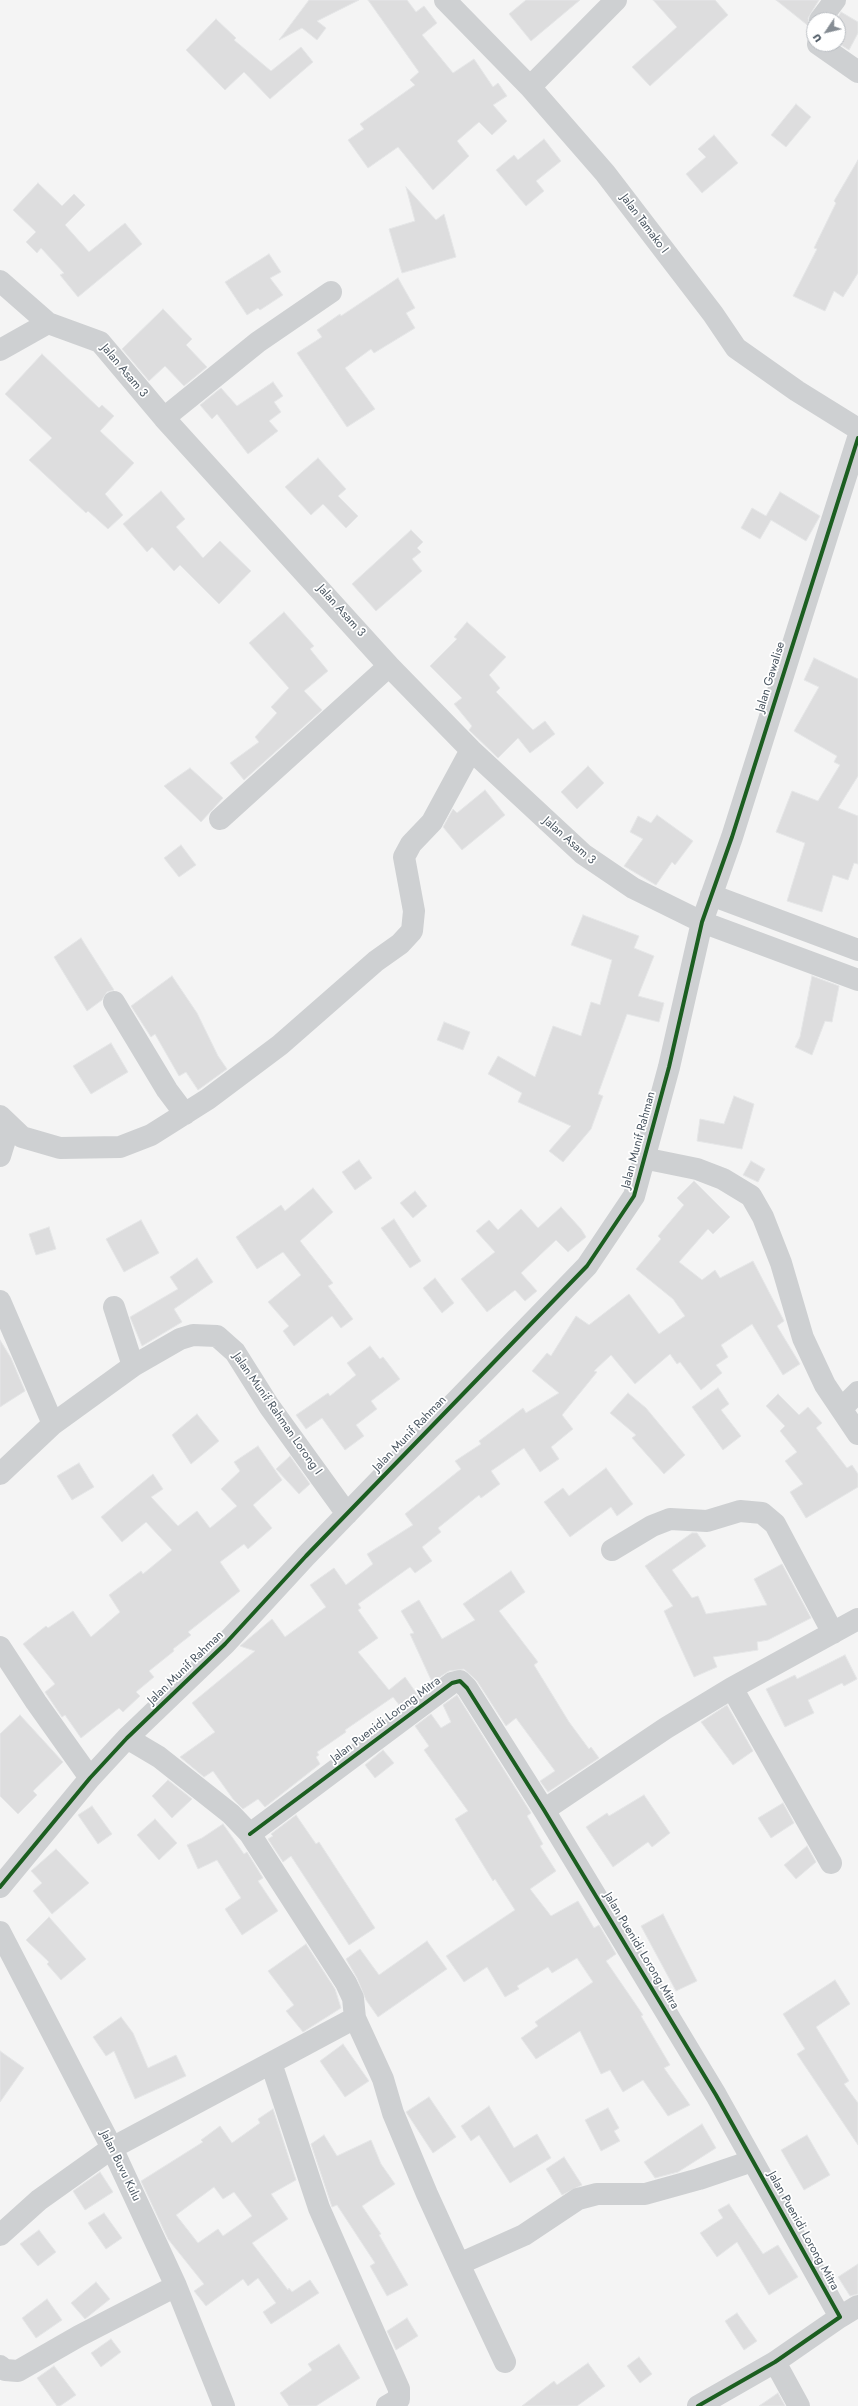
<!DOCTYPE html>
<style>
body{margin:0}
#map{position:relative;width:858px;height:2406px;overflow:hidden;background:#f4f4f4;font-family:Jost,sans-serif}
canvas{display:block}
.north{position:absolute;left:806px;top:12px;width:40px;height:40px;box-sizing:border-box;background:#fff;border:1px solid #b7bbc0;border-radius:50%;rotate:235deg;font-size:11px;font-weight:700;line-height:16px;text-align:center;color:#4a5661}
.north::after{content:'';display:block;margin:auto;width:14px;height:18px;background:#868d94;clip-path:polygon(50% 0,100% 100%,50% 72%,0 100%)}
</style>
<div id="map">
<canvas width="858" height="2406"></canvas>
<div class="north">U</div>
</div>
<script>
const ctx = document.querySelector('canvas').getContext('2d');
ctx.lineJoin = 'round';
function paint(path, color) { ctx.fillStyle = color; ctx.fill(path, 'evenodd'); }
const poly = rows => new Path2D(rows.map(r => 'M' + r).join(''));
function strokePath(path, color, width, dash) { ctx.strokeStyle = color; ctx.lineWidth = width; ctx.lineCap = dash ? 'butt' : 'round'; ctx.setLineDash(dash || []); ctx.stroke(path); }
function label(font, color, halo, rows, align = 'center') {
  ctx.font = font + ' Jost,sans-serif'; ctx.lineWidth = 3.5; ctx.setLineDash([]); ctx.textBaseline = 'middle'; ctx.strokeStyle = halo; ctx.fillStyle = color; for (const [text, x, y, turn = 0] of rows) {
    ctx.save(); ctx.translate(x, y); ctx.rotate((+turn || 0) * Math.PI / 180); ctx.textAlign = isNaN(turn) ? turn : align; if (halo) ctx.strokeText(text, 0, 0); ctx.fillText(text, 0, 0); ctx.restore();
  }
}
const building = poly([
 [309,0,359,0,317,21,326,28,317,40,302,28,279,40,309,0],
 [368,0,407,0,416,12,424,6,437,23,422,35,453,73,474,59,493,87,498,83,507,96,493,105,507,121,492,135,479,122,457,141,469,156,433,190,398,147,368,168,348,140,364,129,360,124,415,85,410,80,419,72,368,0],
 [526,0,580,0,531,41,509,14,526,0],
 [653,0,715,0,728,15,650,86,632,67,677,27,653,0],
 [776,0,819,0,808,18,811,28,776,0],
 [841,12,858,22,858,33,849,50,838,43,838,20,836,20,841,12],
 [216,19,236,38,234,40,271,71,301,47,313,62,270,99,244,72,225,90,186,50,216,19],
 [796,104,811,117,786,147,771,135,796,104],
 [714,135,738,163,702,193,686,174,706,157,698,149,714,135],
 [544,139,561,161,536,181,544,191,526,206,496,170,514,155,518,160,544,139],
 [858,160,858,273,843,297,834,291,825,311,793,296,817,249,814,248,836,203,834,201,858,160],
 [38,183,62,206,74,194,85,205,65,225,89,252,125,223,142,244,78,297,60,275,64,273,41,248,37,253,26,242,36,232,13,210,38,183],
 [406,187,436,220,444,214,456,257,402,273,389,229,415,221,406,187],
 [269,254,281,272,270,278,283,295,260,310,258,308,247,315,225,282,269,254],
 [398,278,415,308,406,313,415,328,374,353,371,349,345,368,375,409,347,427,297,353,322,337,317,330,340,314,341,316,398,278],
 [163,309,192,339,186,345,207,367,184,386,165,366,149,381,122,349,163,309],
 [42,354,99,408,102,405,114,416,100,431,134,463,105,494,123,515,108,529,88,511,86,513,29,460,52,438,5,394,42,354],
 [273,382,283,396,274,402,281,412,269,421,278,431,248,454,217,414,212,419,200,405,221,388,237,406,273,382],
 [318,458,346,489,338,496,358,516,346,528,323,504,311,515,285,487,318,458],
 [161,491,185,519,176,527,203,558,220,541,251,571,219,604,180,565,174,571,152,547,147,552,123,524,161,491],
 [780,492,820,516,806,541,771,520,760,539,741,528,752,508,766,516,780,492],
 [411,530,423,542,417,548,421,552,412,559,422,571,376,611,352,584,411,530],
 [284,612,314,646,310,649,328,671,304,691,322,710,244,780,230,763,259,742,255,737,277,713,271,707,289,688,249,643,284,612],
 [467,622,506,657,489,675,500,688,496,692,533,730,545,721,555,734,530,753,518,738,498,758,469,730,472,726,454,704,462,698,430,666,457,639,454,637,467,622],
 [814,658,858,679,858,776,838,808,858,816,858,864,854,863,848,880,833,875,822,912,787,901,805,843,776,832,792,791,818,801,840,765,834,762,837,756,794,731,819,687,804,680,814,658],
 [588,766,604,783,577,809,561,792,588,766],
 [190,768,223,798,201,822,164,786,190,768],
 [485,790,505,815,462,850,443,827,453,809,457,813,485,790],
 [657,815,693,841,675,865,672,862,656,885,624,866,643,839,630,832,638,816,651,823,657,815],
 [181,845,196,865,179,877,164,858,181,845],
 [583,915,639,936,634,948,654,956,638,996,664,1003,659,1022,627,1014,598,1094,603,1096,591,1129,563,1162,549,1151,571,1126,518,1102,522,1093,488,1074,498,1056,535,1077,553,1026,581,1036,591,1002,600,1005,612,960,571,945,583,915],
 [81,938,114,990,107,992,102,1000,87,1011,54,957,81,938],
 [172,976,197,1013,218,1056,227,1069,198,1090,186,1072,179,1076,155,1034,151,1037,131,1006,172,976],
 [812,976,839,986,832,1022,825,1021,812,1055,795,1047,800,1037,812,976],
 [444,1022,470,1032,463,1050,437,1040,444,1022],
 [111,1043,128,1072,91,1094,73,1066,111,1043],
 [734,1096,754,1104,742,1149,697,1141,700,1119,724,1124,734,1096],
 [359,1160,372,1178,355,1190,342,1172,359,1160],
 [751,1161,765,1169,758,1182,743,1175,751,1161],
 [694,1181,730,1217,713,1234,708,1229,679,1262,702,1280,715,1270,720,1278,753,1261,784,1321,777,1326,800,1364,783,1375,752,1324,721,1345,728,1357,716,1365,722,1373,701,1390,680,1362,677,1364,670,1354,635,1384,611,1355,594,1371,597,1372,562,1415,573,1429,551,1447,559,1459,540,1472,524,1448,491,1471,500,1484,481,1498,479,1495,438,1528,441,1532,422,1547,432,1561,415,1573,410,1567,358,1604,361,1608,358,1610,378,1638,358,1652,389,1690,405,1677,417,1694,400,1706,393,1697,345,1730,346,1732,317,1752,319,1755,316,1757,320,1764,265,1807,258,1799,243,1809,233,1799,213,1771,204,1777,180,1757,215,1732,192,1703,255,1651,240,1646,272,1619,285,1637,326,1607,310,1585,334,1568,346,1585,373,1564,367,1554,413,1525,405,1514,461,1469,455,1461,481,1444,479,1441,523,1408,526,1413,559,1393,532,1371,547,1353,551,1356,576,1316,589,1325,629,1294,659,1334,685,1316,673,1299,636,1269,661,1239,658,1236,684,1205,677,1198,694,1181],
 [313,1188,333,1212,300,1241,333,1283,328,1286,353,1319,341,1328,332,1316,294,1346,283,1331,289,1326,268,1302,301,1275,283,1252,257,1269,236,1237,281,1205,285,1211,313,1188],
 [415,1191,427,1206,413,1218,400,1203,415,1191],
 [561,1207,581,1229,586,1237,568,1252,556,1240,521,1273,537,1291,525,1301,515,1290,487,1312,461,1279,495,1252,476,1231,489,1220,498,1230,521,1209,538,1228,561,1207],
 [394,1219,421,1261,410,1268,381,1228,394,1219],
 [141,1220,159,1253,124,1272,106,1239,141,1220],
 [49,1227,56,1249,36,1255,29,1234,49,1227],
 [197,1258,213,1282,174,1309,182,1322,142,1346,130,1317,178,1289,170,1277,197,1258],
 [435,1278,454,1303,442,1313,423,1288,435,1278],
 [0,1340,11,1358,25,1391,0,1407,0,1340],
 [370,1346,380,1359,383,1357,400,1379,371,1401,377,1409,356,1425,364,1436,345,1450,322,1418,306,1429,296,1415,328,1393,330,1396,356,1375,347,1363,370,1346],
 [718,1388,729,1404,721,1410,741,1436,723,1450,692,1407,718,1388],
 [628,1393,646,1408,685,1455,664,1474,632,1438,636,1435,610,1413,628,1393],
 [778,1394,799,1415,808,1407,822,1423,816,1428,847,1468,852,1465,858,1474,858,1487,806,1518,790,1492,803,1484,785,1461,797,1452,780,1431,785,1426,766,1406,778,1394],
 [197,1414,219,1441,191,1464,172,1435,197,1414],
 [258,1446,282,1480,253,1505,272,1528,248,1549,244,1544,220,1562,240,1591,188,1632,191,1635,173,1649,174,1651,149,1671,154,1677,136,1692,140,1696,123,1712,119,1708,81,1738,65,1715,62,1717,45,1692,55,1684,23,1644,46,1626,48,1628,73,1611,91,1637,120,1612,109,1595,141,1571,143,1574,172,1550,146,1522,122,1542,101,1517,153,1474,163,1489,151,1497,178,1526,197,1511,210,1528,237,1506,221,1489,240,1471,234,1462,258,1446],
 [290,1456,310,1484,299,1494,276,1469,290,1456],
 [79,1463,94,1487,72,1500,57,1476,79,1463],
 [606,1468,633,1504,617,1516,611,1507,570,1537,544,1502,563,1488,569,1496,606,1468],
 [692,1533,697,1533,706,1546,672,1570,692,1598,698,1596,706,1614,767,1605,754,1579,782,1564,811,1618,768,1640,757,1642,758,1650,713,1657,717,1667,694,1677,664,1611,673,1606,645,1566,692,1533],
 [511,1571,525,1592,499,1611,538,1662,534,1665,569,1722,589,1749,591,1747,599,1758,548,1792,540,1781,555,1771,516,1718,506,1726,477,1681,464,1669,449,1671,432,1682,410,1634,414,1633,401,1611,419,1600,442,1639,475,1620,463,1604,511,1571],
 [845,1655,857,1679,844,1686,842,1683,808,1700,814,1713,785,1727,766,1689,795,1675,797,1679,845,1655],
 [457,1695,531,1813,527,1816,543,1844,540,1846,556,1871,530,1889,551,1916,578,1901,594,1928,599,1925,616,1954,606,1961,643,2015,641,2016,670,2065,664,2068,690,2105,668,2116,643,2080,623,2092,610,2070,601,2074,580,2031,536,2059,521,2038,538,2026,535,2022,593,1982,577,1958,552,1973,548,1967,517,1986,519,1989,505,1997,487,1967,464,1982,446,1956,515,1910,495,1879,493,1881,455,1819,468,1811,424,1750,429,1746,415,1726,431,1714,441,1728,451,1722,443,1705,457,1695],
 [727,1705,753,1751,733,1765,701,1722,727,1705],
 [20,1715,63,1762,33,1791,37,1795,18,1814,0,1796,0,1734,20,1715],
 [383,1750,394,1763,375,1778,365,1765,383,1750],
 [168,1780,192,1799,172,1818,152,1796,168,1780],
 [644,1795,670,1833,652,1847,648,1842,613,1867,586,1827,607,1813,609,1816,644,1795],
 [783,1803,794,1823,771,1838,758,1818,783,1803],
 [92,1806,112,1834,98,1844,78,1815,92,1806],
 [296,1815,316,1844,319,1842,375,1928,349,1945,291,1856,283,1862,268,1839,273,1836,271,1834,296,1815],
 [155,1819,177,1843,159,1860,137,1835,155,1819],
 [223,1824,244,1854,247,1852,263,1878,258,1881,278,1911,242,1935,225,1909,241,1898,217,1860,198,1869,187,1845,202,1838,223,1824],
 [807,1846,816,1862,796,1879,784,1865,807,1846],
 [56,1849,89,1883,52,1914,33,1891,42,1883,31,1871,56,1849],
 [663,1914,697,1981,676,1991,641,1926,663,1914],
 [49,1917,86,1959,61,1980,47,1964,49,1962,26,1940,49,1917],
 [427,1941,447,1969,378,2017,366,2000,357,1978,346,1959,360,1949,379,1975,427,1941],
 [306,1944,335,1989,341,2008,303,2032,286,2011,294,2005,268,1971,306,1944],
 [835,1980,850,2004,816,2027,849,2081,844,2084,858,2103,858,2145,797,2054,805,2049,783,2014,835,1980],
 [121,2017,133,2033,148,2068,176,2055,186,2076,135,2099,114,2051,106,2056,93,2037,121,2017],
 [343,2044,369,2081,345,2097,320,2061,343,2044],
 [0,2051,24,2068,0,2102,0,2051],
 [429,2097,456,2137,433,2153,406,2112,429,2097],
 [489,2106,514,2148,537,2134,551,2158,510,2183,479,2135,471,2141,461,2126,489,2106],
 [608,2108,619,2128,614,2131,620,2141,601,2151,585,2120,608,2108],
 [273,2109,296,2180,271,2194,288,2219,252,2243,288,2290,289,2288,292,2292,310,2280,319,2293,271,2324,263,2312,276,2303,258,2278,248,2286,243,2279,206,2306,194,2291,204,2284,168,2239,141,2181,203,2142,201,2140,220,2126,232,2143,260,2123,258,2119,273,2109],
 [214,2187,223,2199,234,2192,252,2216,223,2236,218,2229,198,2243,176,2215,214,2187],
 [702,2124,716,2148,678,2172,655,2178,644,2162,702,2124],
 [324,2135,337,2156,371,2140,381,2164,395,2184,362,2206,381,2234,379,2235,408,2285,387,2296,370,2266,375,2263,337,2205,332,2207,311,2144,324,2135],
 [807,2135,830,2175,804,2190,781,2150,807,2135],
 [564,2157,582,2185,562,2195,546,2169,564,2157],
 [100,2172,113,2192,85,2210,73,2191,100,2172],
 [729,2204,763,2254,778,2245,798,2277,769,2295,737,2242,717,2257,700,2233,723,2218,718,2210,729,2204],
 [104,2213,122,2238,106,2249,88,2223,104,2213],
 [39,2230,56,2252,38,2266,20,2244,39,2230],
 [858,2264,858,2294,850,2296,838,2277,858,2264],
 [96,2282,110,2299,85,2319,71,2303,96,2282],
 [47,2299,62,2320,36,2338,22,2318,47,2299],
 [737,2313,757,2341,744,2350,725,2321,737,2313],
 [407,2318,418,2336,396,2350,387,2331,407,2318],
 [111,2339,121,2352,101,2367,91,2353,111,2339],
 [339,2344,360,2378,316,2406,289,2406,280,2393,312,2370,308,2364,339,2344],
 [639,2357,652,2374,640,2383,627,2366,639,2357],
 [588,2363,605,2386,577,2406,522,2406,554,2381,557,2385,588,2363],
 [54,2366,76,2395,60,2406,57,2406,37,2378,54,2366],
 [778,2393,785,2406,759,2406,778,2393]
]);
const minor = poly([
 [445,0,530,87,605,173,713,314,736,348,797,391,858,429],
 [820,20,835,0],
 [818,44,858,72],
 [530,87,616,0],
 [0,281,48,323,100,342,164,418,389,666,471,750,583,854,633,888,702,922,858,980],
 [0,350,48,323],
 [164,418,258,342,331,292],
 [220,819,389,666],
 [711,895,858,950],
 [114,1002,167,1090,185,1114],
 [0,1116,22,1137,60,1148,120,1147,151,1135,208,1099,280,1045,376,961,400,944,412,931,414,911,404,857,411,844,432,822,471,750],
 [0,1156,9,1127],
 [643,1158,697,1169,723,1179,751,1196,763,1217,781,1263,803,1338,825,1385,858,1434],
 [0,1301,53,1424],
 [114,1307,133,1366],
 [841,1409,858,1392],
 [0,1474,53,1424,133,1366,180,1339,193,1335,217,1336,235,1352,269,1406,347,1514],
 [612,1550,652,1526,670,1519,707,1521,740,1511,762,1513,775,1524,833,1633],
 [0,1647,36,1702,90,1778],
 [732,1688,831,1863],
 [544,1810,666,1728,732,1688,858,1619],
 [250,1834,452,1683,460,1681,467,1688,544,1810,716,2095,840,2317,775,2362,698,2406],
 [0,1887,90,1778,127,1738,225,1644,306,1556,587,1266,634,1196,669,1067,702,922,732,837,858,438],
 [0,1932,112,2148,176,2286,224,2406],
 [355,2018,383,2079,393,2113,427,2194,459,2264,524,2235,578,2199,597,2194,645,2194,699,2179,752,2161],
 [271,2063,319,2208,399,2389,399,2399,387,2406],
 [0,2235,39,2200,112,2148,355,2018,353,1998,346,1983,250,1834,231,1814,159,1757,127,1738],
 [459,2264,505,2362],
 [840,2317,858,2306],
 [775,2362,799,2406],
 [0,2366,5,2370,18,2371,79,2336,176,2286]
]);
const cycleway = poly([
 [250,1834,452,1683,460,1681,467,1688,544,1810,716,2095,840,2317,775,2362,698,2406],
 [0,1887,90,1778,127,1738,225,1644,306,1556,587,1266,634,1196,669,1067,702,922,732,837,858,438]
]);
const streetNames = [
 ["Jalan Tamako I",644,224,53],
 ["Jalan Asam 3",124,371,50],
 ["Jalan Asam 3",341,611,48],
 ["Jalan Gawalise",771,677,-73],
 ["Jalan Asam 3",569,841,41],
 ["Jalan Munif Rahman",639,1140,-75],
 ["Jalan Munif Rahman Lorong I",277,1414,55],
 ["Jalan Munif Rahman",410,1434,-46],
 ["Jalan Munif Rahman",186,1668,-44],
 ["Jalan Puenidi Lorong Mitra",386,1720,-37],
 ["Jalan Puenidi Lorong Mitra",641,1951,59],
 ["Jalan Buvu Kulu",120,2166,64],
 ["Jalan Puenidi Lorong Mitra",803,2231,61]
];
paint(building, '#ddddde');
strokePath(building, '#e5e6e7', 1);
strokePath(minor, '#ced0d2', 22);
strokePath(cycleway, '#1b5e20', 4);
label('12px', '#4a5661', '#fff', streetNames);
</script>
